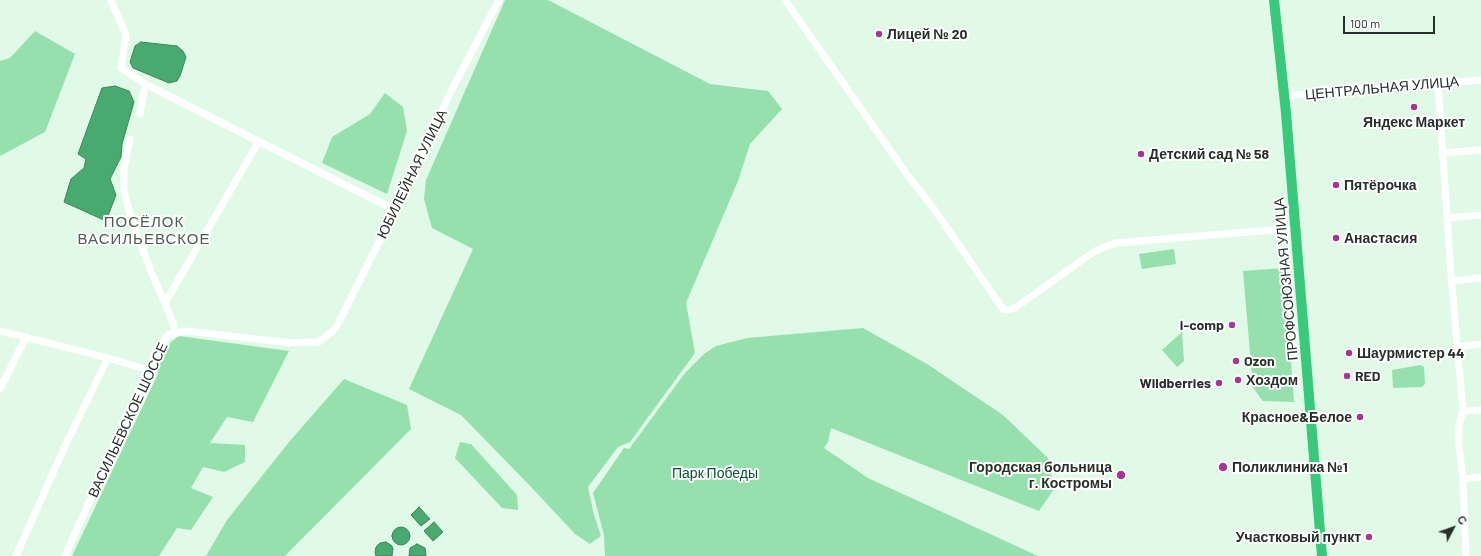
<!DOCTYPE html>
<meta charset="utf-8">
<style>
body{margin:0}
#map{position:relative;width:1481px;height:556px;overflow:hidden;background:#e0fae7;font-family:Barlow,sans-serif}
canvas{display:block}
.north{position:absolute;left:1433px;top:508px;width:40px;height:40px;-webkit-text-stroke:3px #fff;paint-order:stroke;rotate:49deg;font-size:11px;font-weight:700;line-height:16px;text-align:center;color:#263029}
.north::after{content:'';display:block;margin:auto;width:14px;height:18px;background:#263029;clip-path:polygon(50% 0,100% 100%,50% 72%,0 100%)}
.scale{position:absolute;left:1343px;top:16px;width:92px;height:18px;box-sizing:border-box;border:2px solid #263029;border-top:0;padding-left:5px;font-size:12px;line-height:14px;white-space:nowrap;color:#263029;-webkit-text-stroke:3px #fff;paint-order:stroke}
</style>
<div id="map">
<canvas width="1481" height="556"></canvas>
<div class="north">С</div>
<div class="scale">100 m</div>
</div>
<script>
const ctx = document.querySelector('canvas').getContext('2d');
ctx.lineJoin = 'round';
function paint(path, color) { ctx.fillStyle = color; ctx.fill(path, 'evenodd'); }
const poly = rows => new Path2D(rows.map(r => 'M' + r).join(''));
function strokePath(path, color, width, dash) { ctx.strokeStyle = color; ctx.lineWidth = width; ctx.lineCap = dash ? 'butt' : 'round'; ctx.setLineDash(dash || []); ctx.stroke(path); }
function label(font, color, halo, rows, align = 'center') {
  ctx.font = font + ' Barlow,sans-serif'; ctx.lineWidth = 4; ctx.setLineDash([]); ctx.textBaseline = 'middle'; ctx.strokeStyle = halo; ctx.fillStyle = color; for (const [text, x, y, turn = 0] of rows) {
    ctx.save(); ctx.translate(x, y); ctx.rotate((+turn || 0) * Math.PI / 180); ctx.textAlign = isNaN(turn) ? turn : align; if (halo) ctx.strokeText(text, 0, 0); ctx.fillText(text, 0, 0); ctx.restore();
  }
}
const green = poly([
 [505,0,548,0,710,84,768,91,782,109,750,144,738,181,686,303,695,353,630,442,618,447,588,487,594,515,601,536,590,544,575,534,532,488,461,415,409,389,473,249,432,228,424,199,426,180],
 [35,31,75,54,45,132,0,156,0,61,10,58],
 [385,93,403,107,407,131,387,194,322,163,332,137,370,114],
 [1174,249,1176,264,1142,269,1139,254],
 [1284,268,1294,402,1263,401,1253,388,1243,271],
 [863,328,927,364,1003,415,1048,458,1054,489,1039,511,831,428,828,442,824,448,868,478,1038,556,605,556,604,535,593,493,624,448,629,449,685,373,704,354,716,346,747,338],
 [1182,332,1184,361,1177,367,1162,350],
 [179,336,289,351,253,422,227,417,210,443,245,445,245,462,224,472,203,467,191,488,213,497,191,530,177,528,159,556,72,556,157,376,162,355,171,342],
 [1420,365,1424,367,1425,384,1422,387,1393,388,1392,370],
 [344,379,407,405,411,429,285,556,206,556,227,520,289,442],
 [460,442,471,444,517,495,518,510,502,508,455,458]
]);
const water = poly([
 [141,42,177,46,183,51,186,57,180,76,177,81,169,83,133,68,130,62,135,46,141,42],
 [115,86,129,91,134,102,122,144,121,157,110,179,116,195,106,221,64,202,71,179,84,168,86,159,78,154,102,88,115,86],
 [419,507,430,519,421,526,411,515,419,507],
 [434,522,443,532,433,541,424,531,434,522],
 '392 536a9 9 0 1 1 18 0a9 9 0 1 1-18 0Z',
 [386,542,391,545,393,548,392,556,376,556,375,553,376,547,380,543,386,542],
 [417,544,425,548,426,556,409,556,410,548,417,544]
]);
const minor = poly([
 [111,0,126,35,121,68,145,84,395,210],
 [785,0,906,173,934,209,1003,309,1008,310,1015,308,1095,251,1115,243,1285,229,1296,231],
 [1438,84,1451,274,1463,411,1459,425,1459,446,1463,479,1466,556],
 [1284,96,1481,80],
 [140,114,145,84],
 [130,139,124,169,124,190,131,218,152,274,165,303,176,332],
 [1442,153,1481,150],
 [1448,218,1481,215],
 [1452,281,1481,278],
 [165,303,259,141],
 [0,331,108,358,149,370],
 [1457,347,1481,344],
 [0,389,26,337],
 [1463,411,1481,410],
 [1463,479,1481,477],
 [16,556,65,446,108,358],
 [65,556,157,350,168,335,186,331,291,343,319,342,336,328,395,210,450,93,499,0]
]);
const highway = poly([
 [1274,0,1286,113,1322,556]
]);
const markers = [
 [879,34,4,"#a53694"],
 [1414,107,4,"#a53694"],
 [1141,154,4,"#a53694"],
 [1336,185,4,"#a53694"],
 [1336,238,4,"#a53694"],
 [1232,325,4,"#a53694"],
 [1349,353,4,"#a53694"],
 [1236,361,4,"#a53694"],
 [1347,376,4,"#a53694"],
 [1238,380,4,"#a53694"],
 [1219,383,4,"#a53694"],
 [1360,417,4,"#a53694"],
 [1223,467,5,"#a53694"],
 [1121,475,5,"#a53694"],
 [1369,537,4,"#a53694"]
];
const poiNames = [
 ["Лицей № 20",887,34],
 ["Яндекс Маркет",1414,122,"center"],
 ["Детский сад № 58",1149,154],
 ["Пятёрочка",1344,185],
 ["Анастасия",1344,238],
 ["i-comp",1224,325,"right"],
 ["Шаурмистер 44",1357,353],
 ["Ozon",1244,361],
 ["RED",1355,376],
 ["Хоздом",1246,380],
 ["Wildberries",1211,383,"right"],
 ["Красное&Белое",1352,417,"right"],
 ["Городская больница",1112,467,"right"],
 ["г. Костромы",1112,483,"right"],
 ["Поликлиника №1",1232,467],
 ["Участковый пункт",1361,537,"right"]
];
const streetNames = [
 ["ЦЕНТРАЛЬНАЯ УЛИЦА",1382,88,-5],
 ["ЮБИЛЕЙНАЯ УЛИЦА",412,174,-64],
 ["ПРОФСОЮЗНАЯ УЛИЦА",1286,279,-95],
 ["ВАСИЛЬЕВСКОЕ ШОССЕ",128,420,-65]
];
const parkNames = [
 ["Парк Победы",715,473]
];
const neighbourhoodNames = [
 ["ПОСЁЛОК",144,222],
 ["ВАСИЛЬЕВСКОЕ",144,239]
];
paint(green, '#96e0ae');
paint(water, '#49aa6f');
strokePath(water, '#3e855a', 1);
strokePath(minor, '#fff', 7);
strokePath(highway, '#38c97a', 10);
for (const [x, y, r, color] of markers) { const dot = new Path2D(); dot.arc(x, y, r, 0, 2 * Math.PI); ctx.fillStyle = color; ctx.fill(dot); strokePath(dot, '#fff', 1.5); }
label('bold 14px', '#263029', '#fff', poiNames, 'left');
label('14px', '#263029', '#fff', streetNames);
label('14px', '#07532d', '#fff', parkNames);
ctx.letterSpacing = '1px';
label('15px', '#485e4e', '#fff', neighbourhoodNames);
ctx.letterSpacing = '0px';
</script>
